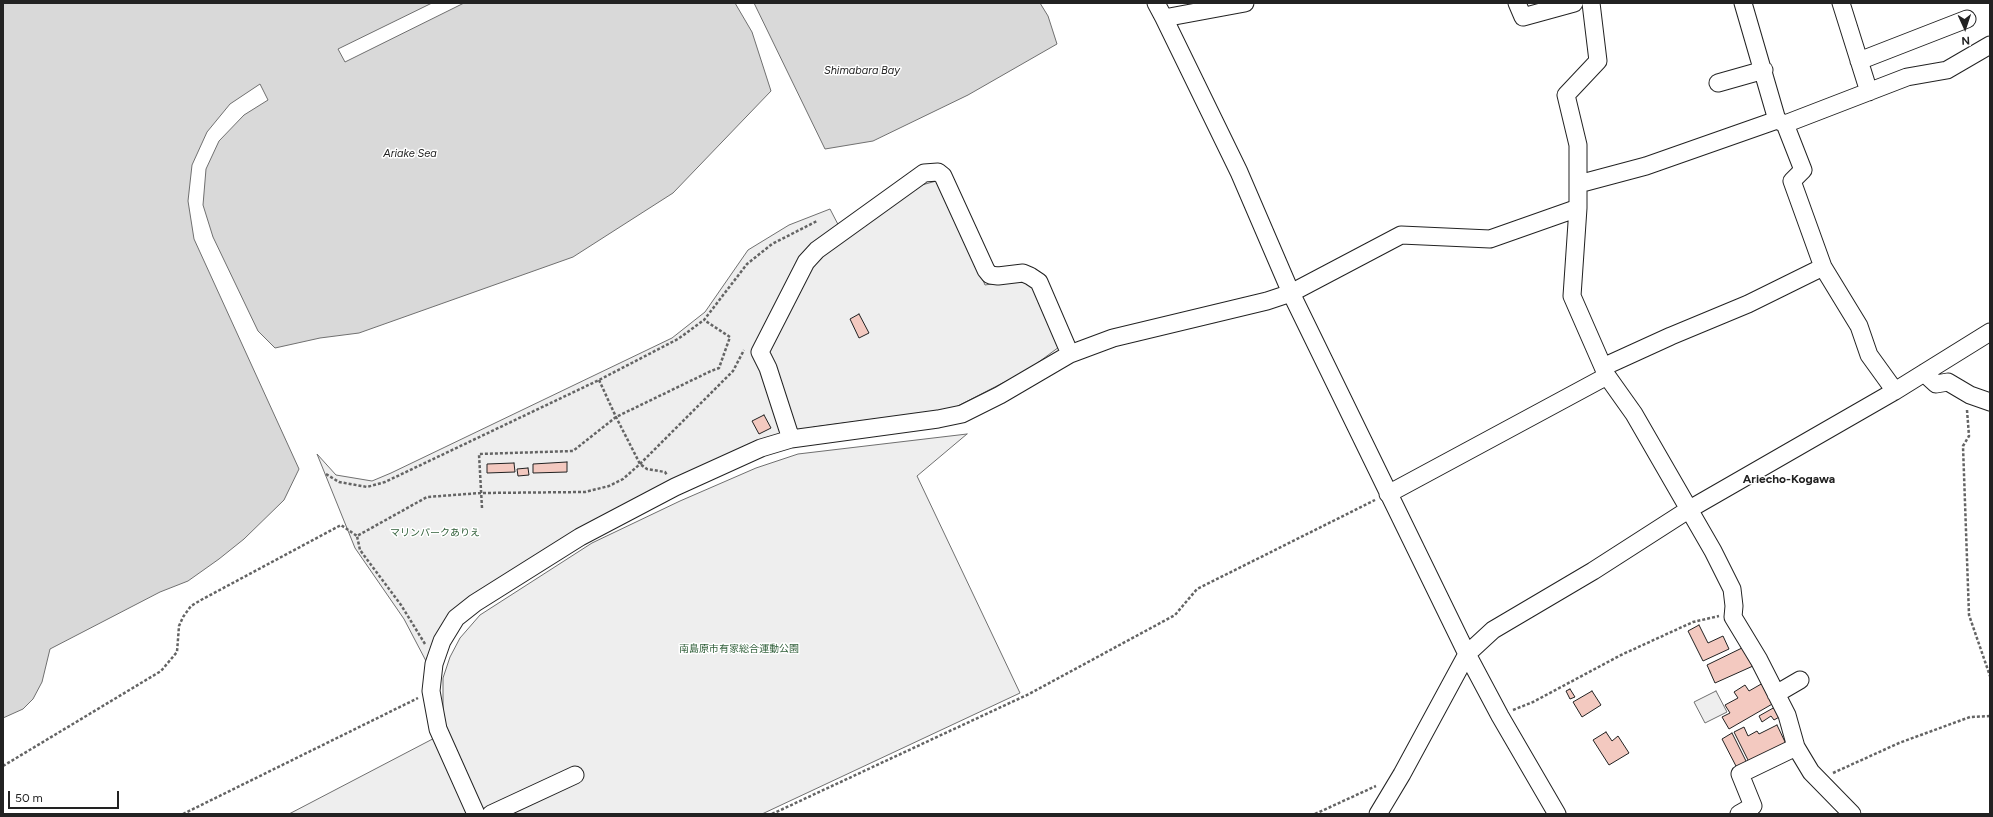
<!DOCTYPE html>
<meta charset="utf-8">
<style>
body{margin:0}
#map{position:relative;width:1993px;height:817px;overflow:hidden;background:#fff;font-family:Figtree,sans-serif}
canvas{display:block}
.frame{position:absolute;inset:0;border:4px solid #222;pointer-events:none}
.north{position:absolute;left:1945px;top:8px;width:40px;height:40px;-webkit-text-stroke:3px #fff;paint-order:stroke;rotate:177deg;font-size:11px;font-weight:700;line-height:16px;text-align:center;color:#222}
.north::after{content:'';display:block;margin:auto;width:14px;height:18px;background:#222;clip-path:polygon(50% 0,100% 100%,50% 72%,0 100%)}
.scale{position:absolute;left:8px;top:791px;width:111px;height:18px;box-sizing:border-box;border:2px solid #222;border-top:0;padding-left:5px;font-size:12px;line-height:14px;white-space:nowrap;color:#222;-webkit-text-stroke:3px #fff;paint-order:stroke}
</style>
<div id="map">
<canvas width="1993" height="817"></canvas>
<div class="frame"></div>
<div class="north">N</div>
<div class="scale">50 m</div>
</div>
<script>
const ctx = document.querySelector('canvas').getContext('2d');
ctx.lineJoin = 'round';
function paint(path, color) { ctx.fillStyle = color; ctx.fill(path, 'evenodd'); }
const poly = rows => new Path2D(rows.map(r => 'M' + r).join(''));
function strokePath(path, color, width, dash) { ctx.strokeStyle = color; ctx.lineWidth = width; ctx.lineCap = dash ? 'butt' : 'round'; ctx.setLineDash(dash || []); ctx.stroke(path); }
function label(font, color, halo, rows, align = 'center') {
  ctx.font = font + ' Figtree,"Noto Sans JP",sans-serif'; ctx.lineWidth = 3; ctx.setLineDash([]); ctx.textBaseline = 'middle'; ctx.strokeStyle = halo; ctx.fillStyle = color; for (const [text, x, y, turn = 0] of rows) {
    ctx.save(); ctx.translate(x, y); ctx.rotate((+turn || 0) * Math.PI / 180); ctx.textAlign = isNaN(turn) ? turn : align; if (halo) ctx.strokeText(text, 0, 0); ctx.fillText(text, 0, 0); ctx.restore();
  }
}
const green = poly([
 [940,180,985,285,1021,279,1032,283,1059,347,1028,370,952,409,814,427,663,484,434,640,426,661,404,619,355,548,317,454,336,475,372,481,391,473,672,338,705,312,748,250,789,225,830,209,844,236,918,186,940,180],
 [967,434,917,476,1020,693,762,814,289,814,446,732,443,715,443,678,450,657,460,638,480,615,592,543,680,501,756,468,798,454,967,434],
 [1716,691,1727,712,1705,723,1694,702,1716,691]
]);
const water = poly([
 [3,3,735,3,752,32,771,91,673,193,573,257,359,333,320,338,275,348,258,331,213,237,203,205,206,169,219,141,244,115,268,100,260,84,230,104,207,132,192,165,188,201,194,239,299,469,284,500,244,539,219,559,188,581,160,592,50,649,42,682,33,699,23,709,3,718,3,3],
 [754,3,1040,3,1048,16,1057,44,968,95,873,141,825,149,754,3]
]);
const pier = poly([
 [432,3,464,3,345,62,338,49,432,3]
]);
const building = poly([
 [859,314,869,333,859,338,850,319,859,314],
 [764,415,771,428,759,434,752,421,764,415],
 [567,462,567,472,533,473,533,464,567,462],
 [514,463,515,472,487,473,487,464,514,463],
 [528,468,529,475,518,476,517,469,528,468],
 [1699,625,1708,643,1723,636,1729,649,1703,661,1688,631,1699,625],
 [1744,647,1753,666,1715,683,1707,665,1744,647],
 [1763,683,1774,703,1729,729,1722,717,1730,713,1725,705,1738,698,1734,692,1745,685,1749,691,1763,683],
 [1570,689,1575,697,1570,699,1566,691,1570,689],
 [1592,691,1601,705,1582,717,1573,702,1592,691],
 [1775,707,1781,716,1774,720,1771,716,1762,722,1759,716,1775,707],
 [1777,725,1786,744,1749,762,1734,732,1744,727,1748,736,1757,731,1759,734,1777,725],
 [1606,732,1612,741,1618,736,1629,753,1609,765,1593,740,1606,732],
 [1732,733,1747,763,1737,768,1722,739,1732,733]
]);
const path = poly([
 [599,380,616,417,640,464,647,469,665,472,667,475],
 [1967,410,1969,436,1963,446,1969,615,1990,676],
 [326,474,339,482,367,487,385,482,599,380,678,339,704,320,747,264,772,244,817,221],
 [482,508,479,454,573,451,616,417,711,371,719,368,730,337,704,320],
 [425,644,401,605,360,550,357,536,427,497,481,493,585,492,609,486,623,479,640,464,733,371,744,350],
 [1513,710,1533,702,1621,655,1693,622,1719,616],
 [3,766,161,671,177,652,179,626,183,617,191,606,201,600,341,525,357,536],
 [1833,773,1899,743,1970,717,1990,716],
 [183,814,418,698],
 [772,814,1029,694,1175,615,1197,589,1375,500],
 [1315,814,1376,786]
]);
const minor = poly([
 [1156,3,1164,18],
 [1245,3,1164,18,1239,172,1291,293,1467,654,1500,716,1557,814],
 [1517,3,1523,17,1574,3],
 [1591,3,1598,61,1566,95,1578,145,1578,208,1572,296,1607,376,1634,414,1713,551,1732,589,1734,606,1733,617,1759,660,1787,715,1796,747,1811,772,1852,814],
 [1743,3,1777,120,1785,124,1803,170,1792,181,1823,267,1859,326,1869,355,1895,391],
 [1841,3,1869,92],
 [1859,61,1967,19],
 [1718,83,1764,70],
 [1785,124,1907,77,1947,70,1990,45],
 [1578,180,1586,182,1646,166,1777,120],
 [1603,367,1671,336,1748,304,1823,267],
 [1924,373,1936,384,1948,382,1970,395,1990,402],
 [791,439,768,368,760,352,806,262,817,250,924,173,938,172,943,176,986,270,990,275,998,276,1023,273,1030,276,1039,282,1070,354],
 [1388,494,1607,376],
 [1776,694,1800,680],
 [476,814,438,729,431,691,434,664,442,641,456,618,475,603,580,537,675,487,761,448,791,439,938,419,962,414,1000,395,1070,354,1113,338,1267,301,1291,293,1401,235,1490,239,1578,208],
 [491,814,575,775],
 [1378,814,1402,774,1467,654,1493,630,1593,571,1688,510,1895,391,1990,332],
 [1739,814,1753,806,1740,774,1796,747]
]);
const parkNames = [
 ["マリンパークありえ",435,533],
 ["南島原市有家総合運動公園",739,649]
];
const waterNames = [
 ["Shimabara Bay",862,71],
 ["Ariake Sea",410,154]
];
const quarterNames = [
 ["Ariecho-Kogawa",1789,479]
];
paint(green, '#eee');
strokePath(green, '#6f6f6f', 1);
paint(water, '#d9d9d9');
strokePath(water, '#6f6f6f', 1);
paint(pier, '#fff');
strokePath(pier, '#6f6f6f', 1);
paint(building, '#f3c9c0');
strokePath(building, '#222', 1);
strokePath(minor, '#222', 19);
strokePath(path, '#646464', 2.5, [3, 2]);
strokePath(minor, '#fff', 17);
label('10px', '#2f5e38', '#fff', parkNames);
label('italic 11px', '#222', '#fff', waterNames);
label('bold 12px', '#222', '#fff', quarterNames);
</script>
